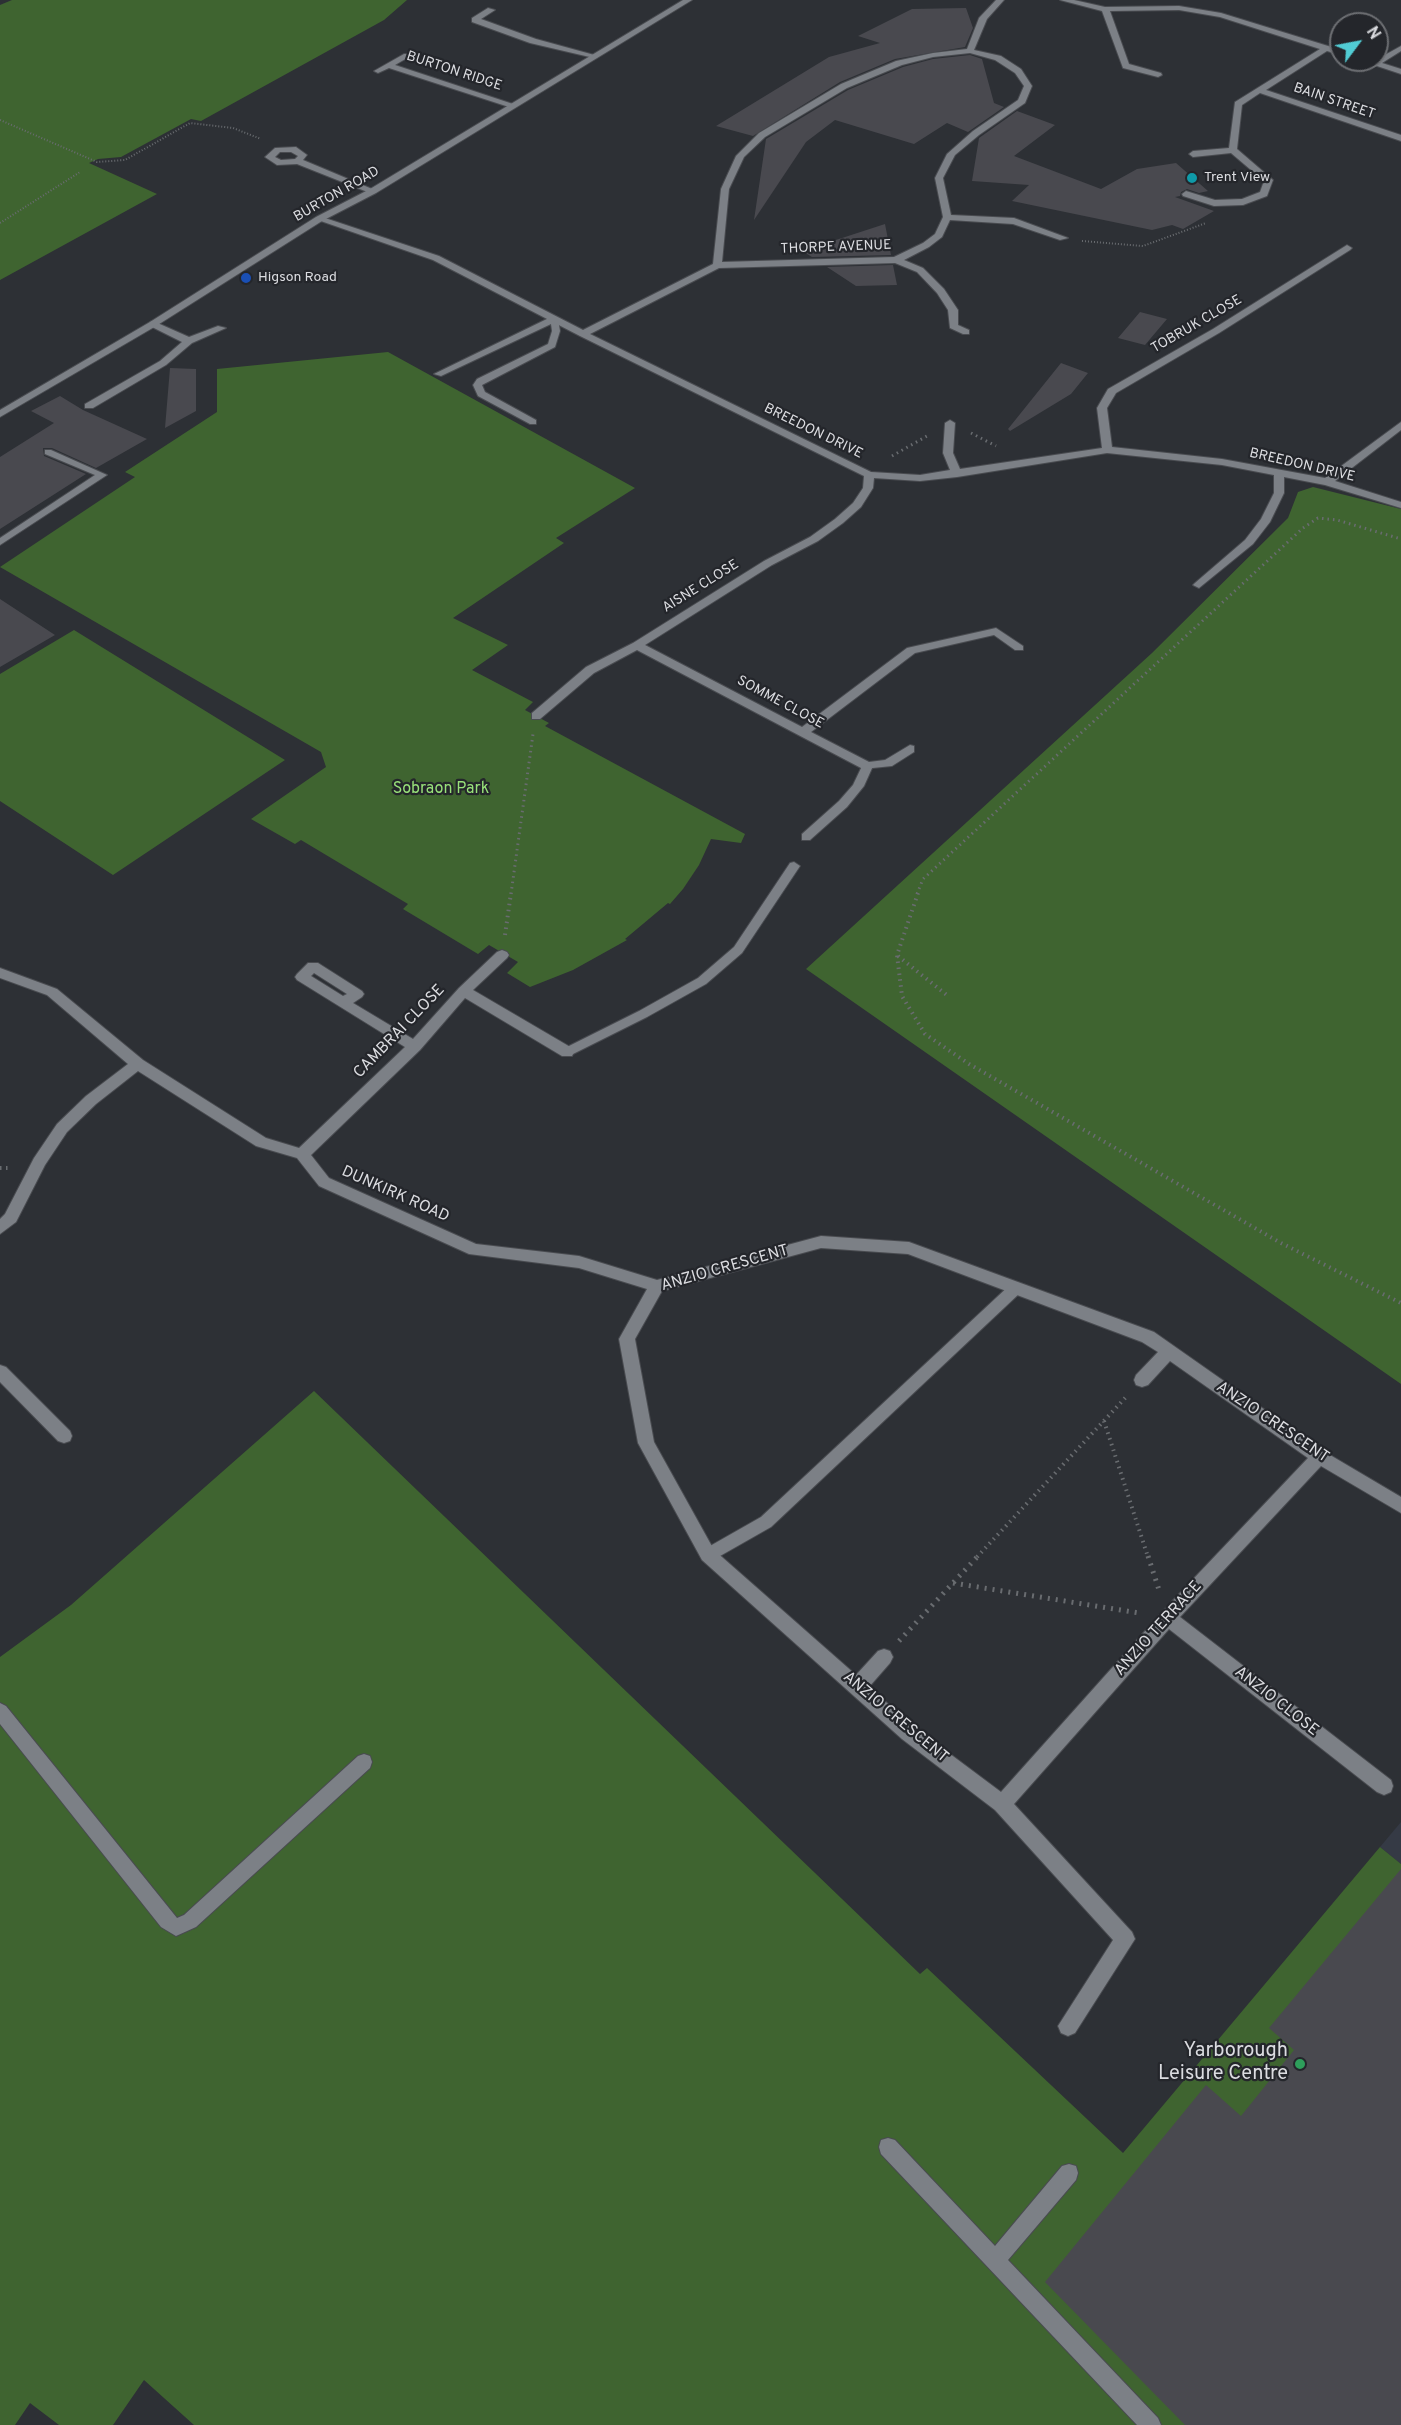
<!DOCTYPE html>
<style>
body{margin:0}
#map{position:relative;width:1401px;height:2425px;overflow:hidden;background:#2d3035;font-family:Overpass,sans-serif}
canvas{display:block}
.north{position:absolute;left:1329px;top:12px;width:60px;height:60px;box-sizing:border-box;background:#24262b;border:2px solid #6d6f73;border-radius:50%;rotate:58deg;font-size:16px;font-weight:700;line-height:24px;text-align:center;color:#dbdce0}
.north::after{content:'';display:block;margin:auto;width:21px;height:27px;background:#51ccd4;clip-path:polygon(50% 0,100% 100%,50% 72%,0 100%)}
</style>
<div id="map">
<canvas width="1401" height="2425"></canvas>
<div class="north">N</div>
</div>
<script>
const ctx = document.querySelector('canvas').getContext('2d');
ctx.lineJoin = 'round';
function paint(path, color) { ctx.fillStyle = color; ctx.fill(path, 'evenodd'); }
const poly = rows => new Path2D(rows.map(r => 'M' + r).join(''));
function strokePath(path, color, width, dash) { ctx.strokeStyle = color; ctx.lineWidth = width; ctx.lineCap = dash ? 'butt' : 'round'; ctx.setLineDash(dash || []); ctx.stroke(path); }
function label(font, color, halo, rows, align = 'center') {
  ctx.font = font + ' Overpass,sans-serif'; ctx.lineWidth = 4.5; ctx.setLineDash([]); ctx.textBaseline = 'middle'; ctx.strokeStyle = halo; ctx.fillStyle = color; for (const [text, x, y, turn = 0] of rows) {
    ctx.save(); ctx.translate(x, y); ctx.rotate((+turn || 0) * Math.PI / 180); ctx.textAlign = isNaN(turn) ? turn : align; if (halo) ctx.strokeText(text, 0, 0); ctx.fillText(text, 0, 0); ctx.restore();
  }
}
const built = poly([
 [1401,1822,1401,1864,1380,1847]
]);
const green = poly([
 [12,0,407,0,384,20,201,121,191,119,121,157,98,159,89,163,157,194,0,280,0,5],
 [388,352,635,488,556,538,564,543,453,618,508,645,472,670,533,702,525,710,549,723,545,726,745,834,741,843,711,839,699,865,683,889,670,904,668,903,625,939,627,940,573,970,530,987,507,973,518,962,489,945,478,954,403,909,408,904,301,840,295,844,251,819,326,767,321,752,0,567,135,477,125,472,217,412,217,369],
 [1313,487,1401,509,1401,1384,806,969,1152,653,1288,518,1298,492],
 [74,630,285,760,113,875,0,801,0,674],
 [314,1391,920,1974,927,1968,1123,2153,1380,1847,1401,1864,1401,2425,194,2425,144,2380,113,2425,59,2425,30,2403,15,2425,0,2425,0,1657,71,1605]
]);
const building = poly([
 [966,8,973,28,965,47,895,59,840,82,753,136,716,126,829,57,880,43,858,36,912,9],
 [970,55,982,59,994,103,1004,107,968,132,947,123,914,144,835,120,806,142,754,220,766,139,848,90,903,67,933,59],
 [1017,111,1055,125,1014,156,1101,189,1137,169,1176,163,1208,191,1199,193,1187,189,1181,192,1180,196,1175,197,1214,211,1183,229,1172,225,1152,230,1012,201,1029,185,972,181,979,138],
 [885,224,891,255,812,257,802,251],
 [893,265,897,285,856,286,827,267],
 [1140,312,1167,319,1145,345,1118,338],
 [1061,363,1088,373,1071,394,1010,431,1008,429],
 [170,368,196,369,196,411,165,428],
 [60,396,83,410,147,439,96,468,52,448,43,448,44,456,86,474,0,529,0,457,54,423,31,411],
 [0,599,55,635,0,667],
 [1401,1869,1401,2425,1185,2425,1045,2282,1206,2085,1241,2116,1294,2050,1269,2028]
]);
const pathFar3 = poly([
 [0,120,97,162,125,160,190,123,233,128,261,139],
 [0,223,80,172],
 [1082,241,1143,246,1206,223]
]);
const pathFar2 = poly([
 [971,433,996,446],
 [892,456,927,436],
 [511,894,533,734],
 [917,894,923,879,1303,528,1318,518,1337,520,1401,539]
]);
const pathFar1 = poly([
 [918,893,897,955,902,996,925,1034,969,1064,1281,1243,1401,1303],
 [505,935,511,893],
 [898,956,948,996],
 [0,1168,11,1168],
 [1104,1421,1148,1557],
 [977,1557,1127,1396]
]);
const path = poly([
 [1148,1556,1159,1590],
 [953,1583,1139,1613],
 [899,1641,978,1556]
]);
const lane = poly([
 [551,317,558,319,560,331,555,347,482,385,485,392,536,420,536,424,530,424,478,396,473,385,477,379,548,344,552,331,551,324,441,376,434,374,551,317],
 [45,450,51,450,107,475,0,545,0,538,95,475,45,454,45,450],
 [867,762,873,766,864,786,847,807,810,840,802,840,802,834,839,801,853,785,863,764,867,762],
 [794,862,800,866,742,953,706,984,647,1017,571,1055,563,1055,561,1052,563,1049,639,1011,698,978,734,947,790,863,794,862],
 [1016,1282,1021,1284,1023,1288,1021,1292,771,1527,713,1560,708,1562,703,1560,700,1555,703,1550,761,1517,1011,1284,1016,1282],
 [0,1703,6,1706,177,1918,184,1915,358,1756,364,1754,370,1756,372,1762,370,1768,196,1927,176,1936,161,1927,0,1724,0,1703],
 [888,2138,895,2140,995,2246,1062,2166,1069,2164,1076,2166,1078,2173,1076,2180,1008,2260,1158,2418,1161,2425,1137,2425,881,2154,879,2147,881,2140,888,2138]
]);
const street = poly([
 [996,0,1004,0,987,19,974,50,1001,56,1021,69,1032,86,1025,103,979,135,955,155,943,178,951,215,1014,218,1068,238,1060,240,1013,224,950,220,942,237,929,247,904,260,923,268,944,289,958,310,958,325,969,330,969,334,963,334,950,328,948,310,937,293,917,272,895,263,719,268,590,334,871,472,920,475,950,470,943,453,945,423,950,420,955,423,953,453,960,469,1102,448,1097,408,1108,389,1213,329,1347,245,1352,248,1350,250,1219,333,1116,393,1107,408,1112,447,1222,459,1325,478,1401,422,1401,430,1335,481,1401,502,1401,508,1325,485,1284,477,1284,493,1270,522,1253,544,1199,588,1193,585,1195,583,1245,540,1261,519,1274,493,1274,475,1222,465,1107,453,957,477,920,481,874,478,873,488,861,507,843,523,818,541,772,565,645,645,802,727,907,648,996,628,1023,646,1023,650,1015,650,994,635,915,653,811,732,869,762,885,760,910,745,914,746,914,752,892,766,863,769,637,650,594,673,540,719,532,719,532,713,586,667,633,643,764,561,810,537,835,519,853,503,863,488,864,476,580,336,433,260,315,219,322,217,439,256,583,330,713,264,721,189,736,156,759,133,841,84,896,61,933,53,967,49,979,18,996,0],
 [970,53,995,60,1015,73,1024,86,1018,100,973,131,947,154,935,178,943,217,935,234,923,243,894,257,722,262,729,189,744,157,765,137,847,88,902,65,933,57,970,53],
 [1060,0,1074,0,1105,7,1179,6,1221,13,1341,50,1341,55,1327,51,1266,90,1401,135,1401,141,1260,93,1242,105,1237,149,1273,180,1267,196,1243,205,1214,206,1183,196,1182,194,1186,191,1215,200,1242,199,1260,192,1264,181,1231,153,1193,157,1189,154,1193,151,1229,148,1235,102,1320,49,1220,17,1179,10,1110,11,1129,64,1161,73,1162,75,1158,77,1123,68,1102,11,1060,0],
 [488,8,495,10,481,19,536,39,598,56,594,58,530,43,472,22,472,18,488,8],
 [1401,46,1401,51,1382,63,1401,69,1401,74,1359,60,1374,61,1401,46],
 [404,54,407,54,407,58,395,65,516,105,509,107,389,68,378,73,374,71,404,54],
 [296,147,307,155,303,160,377,191,370,193,297,164,277,165,265,157,275,148,296,147],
 [280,152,291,152,298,156,295,159,281,160,275,157,280,152],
 [153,321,189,337,218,326,226,328,192,343,166,365,93,408,85,408,85,404,160,361,182,342,150,326,150,322,153,321],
 [502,950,507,952,509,955,507,958,473,990,572,1048,574,1052,572,1056,562,1056,465,998,420,1050,311,1155,329,1178,476,1244,579,1256,657,1280,821,1236,909,1242,1154,1332,1325,1452,1401,1497,1401,1513,1321,1466,1180,1617,1391,1780,1393,1786,1391,1792,1384,1795,1377,1792,1169,1629,1014,1804,1132,1932,1135,1939,1075,2033,1068,2036,1061,2033,1058,2026,1113,1940,995,1810,902,1739,702,1560,638,1443,619,1339,647,1289,579,1268,469,1254,319,1186,297,1158,256,1146,138,1071,96,1104,67,1132,45,1165,16,1222,0,1234,0,1219,5,1214,34,1158,57,1124,86,1096,128,1064,47,995,0,978,0,968,57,989,143,1060,266,1138,299,1148,405,1047,297,980,295,977,297,974,308,963,318,963,362,991,364,994,362,997,353,1003,413,1039,459,988,497,952,502,950],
 [314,973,347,994,343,996,311,976,314,973],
 [821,1248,908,1254,1142,1342,1158,1352,1136,1375,1134,1380,1136,1385,1142,1387,1148,1385,1170,1361,1308,1458,1162,1612,1001,1792,914,1727,869,1687,890,1663,893,1657,890,1651,884,1649,878,1651,856,1675,714,1550,654,1442,635,1339,662,1291,821,1248],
 [0,1365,6,1367,70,1431,72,1436,70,1441,64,1443,58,1441,0,1382,0,1365]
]);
const secondary = poly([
 [683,0,692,0,376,193,322,221,156,326,0,417,0,410,150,322,316,217,370,189,683,0]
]);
const markers = [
 [1192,178,6,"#0f9aa8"],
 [246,278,6,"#1a4fb4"],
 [1300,2064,6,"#2e9e5b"]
];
const farStreetnames = [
 ["BURTON RIDGE",454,72,18],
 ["BAIN STREET",1334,102,19],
 ["BURTON ROAD",337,195,-30],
 ["THORPE AVENUE",836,248,-2],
 ["TOBRUK CLOSE",1197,325,-30],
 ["BREEDON DRIVE",813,432,26],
 ["BREEDON DRIVE",1302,466,13],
 ["AISNE CLOSE",701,587,-32],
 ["SOMME CLOSE",780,703,28]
];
const farPoinames = [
 ["Trent View",1204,178],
 ["Higson Road",258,278]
];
const parkNames = [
 ["Sobraon Park",441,790]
];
const streetNames = [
 ["CAMBRAI CLOSE",400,1032,-46],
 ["DUNKIRK ROAD",395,1195,24],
 ["ANZIO CRESCENT",725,1269,-16],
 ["ANZIO CRESCENT",1272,1423,34],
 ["ANZIO TERRACE",1159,1629,-48],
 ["ANZIO CLOSE",1276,1702,38],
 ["ANZIO CRESCENT",895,1718,40]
];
const nearPoinames = [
 ["Yarborough",1288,2052],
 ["Leisure Centre",1288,2075]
];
paint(built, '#353a45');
paint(green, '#3f6430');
paint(building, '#49494f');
strokePath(lane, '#494b50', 2);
strokePath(street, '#494b50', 2);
strokePath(secondary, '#494b50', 2);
strokePath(pathFar3, '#696c70', 2, [1, 2]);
strokePath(pathFar2, '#696c70', 3, [1.5, 4]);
strokePath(pathFar1, '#696c70', 4, [1.5, 4.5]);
strokePath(path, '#696c70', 5, [2, 6]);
paint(lane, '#7c8086');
paint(street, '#7c8086');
paint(secondary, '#7c8086');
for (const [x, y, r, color] of markers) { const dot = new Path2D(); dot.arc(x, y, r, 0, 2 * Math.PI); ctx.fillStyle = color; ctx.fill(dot); strokePath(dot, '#24262b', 2); }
label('14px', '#dbdce0', '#24262b', farStreetnames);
label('14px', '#dbdce0', '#24262b', farPoinames, 'left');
label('16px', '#98e17a', '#24262b', parkNames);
label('16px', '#dbdce0', '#24262b', streetNames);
label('20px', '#dbdce0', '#24262b', nearPoinames, 'right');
</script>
